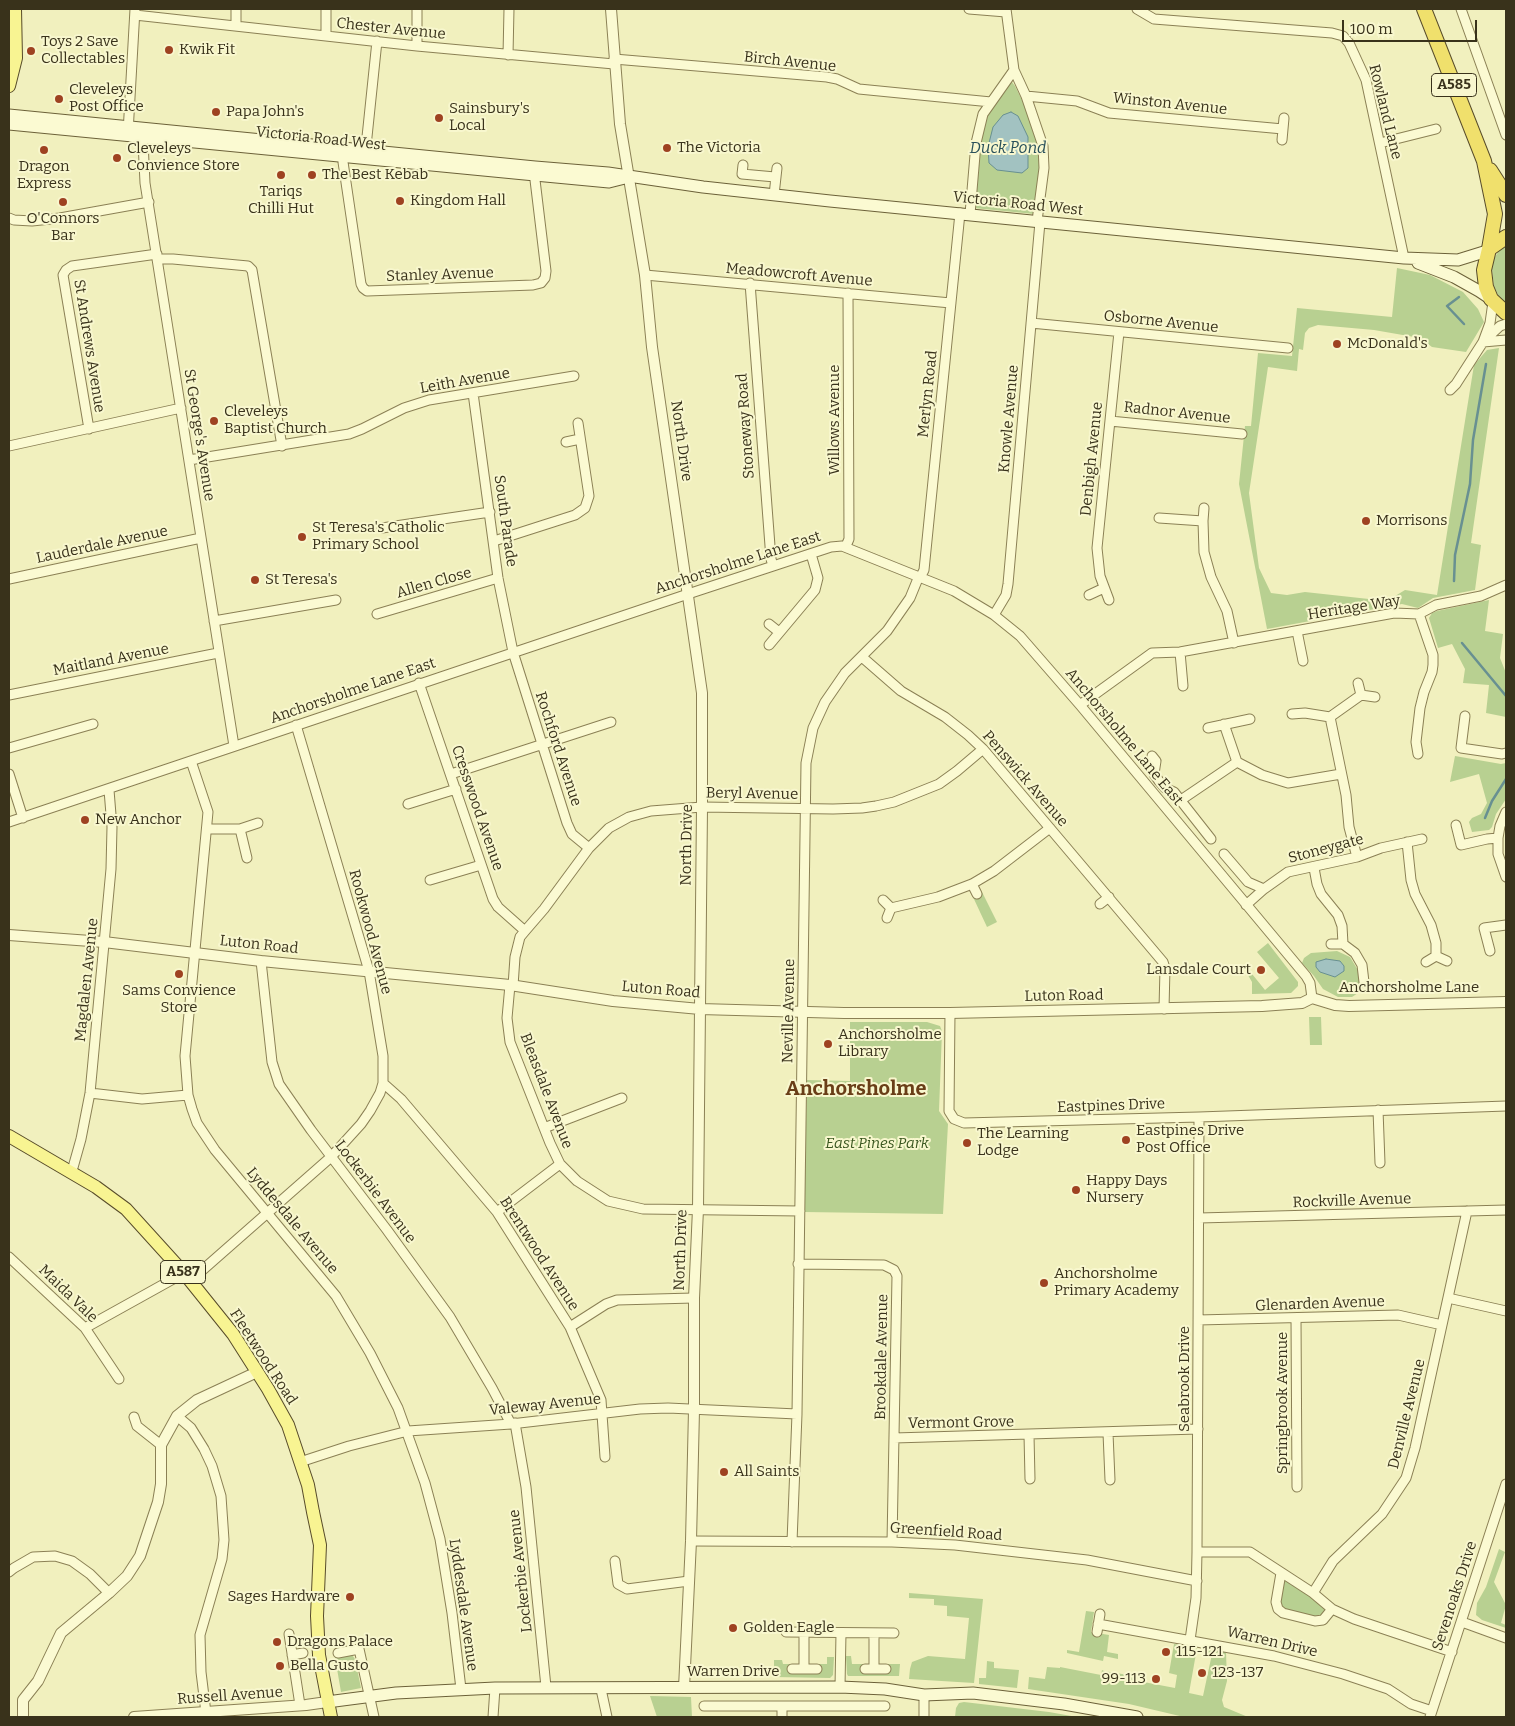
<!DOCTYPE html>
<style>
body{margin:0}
#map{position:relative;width:1515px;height:1726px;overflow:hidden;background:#f1f0be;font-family:Bitter,serif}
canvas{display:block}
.frame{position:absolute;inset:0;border:10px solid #39321b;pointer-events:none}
.scale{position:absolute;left:1342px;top:20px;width:135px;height:22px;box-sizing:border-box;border:2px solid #39321b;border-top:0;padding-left:6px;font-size:15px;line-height:18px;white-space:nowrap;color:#39321b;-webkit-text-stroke:4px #f8f7ce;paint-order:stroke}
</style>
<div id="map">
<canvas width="1515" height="1726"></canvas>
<div class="frame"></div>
<div class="scale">100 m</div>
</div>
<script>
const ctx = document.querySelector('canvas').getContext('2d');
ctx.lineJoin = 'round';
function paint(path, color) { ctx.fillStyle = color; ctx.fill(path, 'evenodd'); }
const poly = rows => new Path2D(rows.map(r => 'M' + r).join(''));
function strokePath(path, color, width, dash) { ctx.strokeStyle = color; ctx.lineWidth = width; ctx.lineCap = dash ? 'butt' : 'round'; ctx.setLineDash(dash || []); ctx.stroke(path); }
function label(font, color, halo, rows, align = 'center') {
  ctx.font = font + ' Bitter,serif'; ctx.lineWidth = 4; ctx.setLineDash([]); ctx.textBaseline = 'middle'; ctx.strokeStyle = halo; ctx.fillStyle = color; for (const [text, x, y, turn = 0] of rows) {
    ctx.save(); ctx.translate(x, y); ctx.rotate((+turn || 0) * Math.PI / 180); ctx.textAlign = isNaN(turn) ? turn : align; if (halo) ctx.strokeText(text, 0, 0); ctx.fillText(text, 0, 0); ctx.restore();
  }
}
const green = poly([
 [1012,82,1015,86,1022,100,1034,131,1038,148,1040,172,1034,214,974,208,979,143,985,118,1006,87],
 [1506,245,1506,304,1498,295,1494,287,1492,269,1494,258,1501,248],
 [1397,268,1430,275,1463,292,1478,309,1484,322,1466,352,1432,347,1420,338,1374,330,1318,325,1309,328,1305,333,1303,350,1299,349,1297,371,1268,367,1249,493,1259,568,1271,593,1287,595,1305,592,1387,601,1405,590,1437,595,1474,365,1487,350,1499,348,1471,543,1481,545,1475,590,1433,598,1418,608,1402,604,1267,629,1239,484,1245,426,1251,426,1258,353,1292,356,1297,308,1392,317],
 [1489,600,1485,631,1503,634,1500,658,1506,673,1506,734,1506,717,1486,713,1489,685,1463,683,1465,669,1452,644,1438,648,1429,618,1432,613,1437,611],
 [1455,756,1501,764,1506,763,1506,799,1496,814,1492,827,1489,830,1472,832,1469,822,1472,818,1481,814,1487,803,1479,774,1450,782],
 [982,892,997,922,987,927,973,897],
 [1268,943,1298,982,1298,986,1291,993,1252,994,1252,982,1242,965,1244,964,1265,990,1279,978,1257,952],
 [1337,951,1350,957,1359,972,1360,980,1358,993,1352,997,1338,997,1323,989,1314,976,1302,963,1304,958,1311,953],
 [1309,1017,1321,1017,1322,1045,1310,1045],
 [850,1022,927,1022,940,1026,942,1031,939,1111,948,1124,943,1214,804,1212,807,1080,850,1081],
 [1499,1549,1505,1552,1494,1582,1506,1605,1501,1623,1506,1625,1506,1628,1482,1620,1476,1615,1477,1603,1486,1587],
 [1280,1576,1313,1598,1330,1612,1326,1618,1283,1613,1277,1593],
 [909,1593,983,1599,974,1683,909,1679,910,1669,912,1662,928,1656,965,1659,969,1618,947,1616,947,1606,934,1605,934,1599,909,1598],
 [1086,1611,1094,1612,1091,1632,1109,1635,1107,1652,1118,1654,1118,1659,1104,1656,1103,1661,1067,1653,1067,1650,1079,1652],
 [1174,1644,1181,1645,1180,1653,1190,1655,1192,1647,1197,1648,1189,1693,1203,1696,1212,1654,1203,1653,1204,1649,1226,1652,1227,1681,1222,1700,1224,1707,1248,1717,1184,1717,1129,1704,1028,1689,1029,1677,1045,1679,1047,1667,1060,1668,1060,1667,1101,1675,1102,1670,1104,1671,1134,1676,1133,1680,1175,1688,1177,1675,1169,1673],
 [352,1655,355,1659,361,1688,341,1692,335,1657],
 [846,1656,851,1656,852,1664,865,1664,865,1669,886,1669,886,1664,900,1664,899,1676,848,1676,847,1674],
 [827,1657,834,1657,833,1675,830,1678,774,1677,774,1660,782,1660,783,1664,792,1664,792,1669,817,1669,817,1664,827,1664],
 [987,1661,994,1662,994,1668,1019,1670,1017,1688,979,1684,979,1678,986,1678],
 [650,1696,691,1697,692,1717,657,1717],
 [964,1702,1049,1712,1077,1717,955,1717,956,1708,959,1703]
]);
const water = poly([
 [1011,112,1018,116,1028,137,1028,168,1022,173,997,170,989,163,988,147,993,127,1003,115,1011,112],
 [1326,959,1340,961,1344,966,1344,971,1335,977,1320,972,1316,967,1316,962,1326,959]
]);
const stream = poly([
 [1459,297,1447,306,1464,324],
 [1454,581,1455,555,1470,484,1473,440,1486,364],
 [1462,643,1506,696],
 [1485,818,1492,801,1506,779]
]);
const minor = poly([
 [236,9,236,26],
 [417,9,417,46],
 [969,9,1006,12],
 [1006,9,1014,70,1026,96,1043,146,1044,168,1037,221],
 [1137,9,1154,19,1332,33,1343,36,1349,43,1366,80,1404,258],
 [1461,9,1506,135],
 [135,15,417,46,614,64],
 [326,35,326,9],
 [508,55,509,9],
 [614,59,827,77,837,79,859,89,991,102],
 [1026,96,1077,101,1109,113,1283,129],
 [144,131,143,142,145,183,234,746],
 [128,133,135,9],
 [1282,140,1284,118],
 [1380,143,1436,129],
 [343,151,343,162,361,284,363,288,367,291,533,285,541,283,545,278,546,271,535,180,535,169],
 [365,156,377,41],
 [743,165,742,174,775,177],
 [774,195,777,168],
 [970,214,976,143,983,114,1014,70],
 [9,218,14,220,32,221,60,218,149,202],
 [157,259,173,259,248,266,252,270,282,446],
 [645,275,951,303],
 [750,283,771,559,773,566],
 [1031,323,1288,348],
 [1485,340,1500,326,1506,324],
 [1483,342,1506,340],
 [1450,390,1456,384,1483,342,1490,323,1493,302],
 [473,393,498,578,513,652,567,823,572,834,589,848],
 [1110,421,1242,434],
 [89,429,63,275,66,270,72,266,157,254],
 [566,442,580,439],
 [9,446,181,408],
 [189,460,349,434,362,429,404,408,429,400,574,376],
 [1159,518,1203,521,1204,552,1211,577,1227,611,1234,643],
 [1203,521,1204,508],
 [382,528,490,512],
 [494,541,575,515,585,508,589,496,578,423],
 [846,546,849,539,848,293],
 [921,576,924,570,960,213],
 [9,579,201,538],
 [1089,595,1104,588],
 [1109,600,1100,576,1097,548,1119,332],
 [377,614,498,578],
 [1419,614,1436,605,1481,596,1506,585],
 [994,615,1006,595,1008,584,1040,222],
 [214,621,336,600],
 [769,624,779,632],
 [1297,631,1303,661],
 [769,645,815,590,818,578,811,554],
 [1180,652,1183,686],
 [862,657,901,691,945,717,968,735,983,749,1163,962,1165,968,1164,1009],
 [419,683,493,899,498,907,525,931],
 [1358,683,1361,695],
 [9,695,218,653],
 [1080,705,1152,653,1180,652,1394,613,1419,614,1433,655,1433,665,1432,672,1424,692,1420,708,1416,742,1418,754],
 [1292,714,1305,713,1330,717,1361,695,1375,697],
 [1465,716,1461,748,1502,754,1506,753],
 [1330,717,1346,795,1349,827,1357,857],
 [1224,724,1237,762,1262,775,1288,783,1341,774],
 [1208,728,1250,719],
 [9,748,93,724],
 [1152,756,1156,761,1154,774,1159,781,1165,788,1174,792,1211,839],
 [191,761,208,812,185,1056,188,1095,192,1109,197,1123,215,1150,336,1296,370,1353,398,1408,425,1483,440,1539,452,1613,461,1689],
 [9,774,23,818],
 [451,774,611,722],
 [1181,800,1237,762],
 [408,804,456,789],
 [1506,812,1500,826,1498,838,1498,854,1506,877],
 [9,822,688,594,831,547,842,546,954,591,994,615,1020,636,1080,705,1306,976,1310,983,1312,998],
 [1456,825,1461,845,1487,839,1498,838],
 [207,829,240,829,258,823],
 [240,829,247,858],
 [1407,842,1411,880,1415,894,1431,925,1436,943,1436,956,1447,961],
 [1224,854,1248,882,1264,889],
 [1314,868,1317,884,1321,894,1338,915,1342,926,1343,944,1355,953,1362,965,1364,982],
 [430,880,481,865],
 [972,884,977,894],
 [883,900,891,908],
 [1100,904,1109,897],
 [1246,905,1264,889,1288,872,1357,857,1381,848,1422,839],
 [887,918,891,908,938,897,972,884,994,871,1050,828],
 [1331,944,1343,944],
 [1490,951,1484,928,1506,925],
 [261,961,272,1062,279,1084,311,1130,387,1230,450,1317,492,1388,511,1424],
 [1426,962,1436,956],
 [510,985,507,1018,510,1042,550,1143,560,1164,577,1181,608,1201,643,1209,800,1211],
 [513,986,515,957,520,937,525,931,544,909,589,848,609,828,629,817,651,811,702,807,833,809,862,808,876,806,894,802,939,784,957,771,983,749],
 [950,1013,949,1111,954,1119,964,1123,1199,1117,1506,1106],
 [383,1083,401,1099,497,1212,570,1327,601,1400,605,1457],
 [90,1093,142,1099,188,1095],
 [1378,1110,1380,1163],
 [544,1128,622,1098],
 [72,1171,81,1139,90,1093,111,869,112,827,109,790],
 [497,1212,560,1164],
 [1199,1218,1506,1210],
 [9,1257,85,1328,119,1379],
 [798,1264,884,1265,894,1270,897,1276,892,1542],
 [190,1281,331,1157,361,1124,370,1111,380,1093,383,1083,383,1056,369,971,296,725],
 [1448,1298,1506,1311],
 [1296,1318,1297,1487],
 [1198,1320,1398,1315,1442,1325],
 [570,1327,606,1304,617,1300,694,1298],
 [85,1328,184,1273],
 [177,1416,191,1428,204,1449,212,1466,221,1496,224,1540,222,1559,200,1635,201,1672,206,1713],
 [134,1417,137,1426,161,1445],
 [515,1423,526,1487,546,1687],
 [1108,1433,1110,1480],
 [1029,1435,1030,1479],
 [894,1438,1198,1429],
 [300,1462,349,1446,408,1431,511,1424,640,1409,668,1408,797,1414],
 [691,1541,892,1542,955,1545,1087,1560,1197,1581],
 [792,1542,797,1414,806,763,813,728,825,702,845,673,887,631,910,598,919,576],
 [1197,1552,1250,1552,1313,1593,1332,1609,1354,1619,1452,1652],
 [615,1561,618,1584,627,1589,689,1581],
 [9,1572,14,1568,33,1557,55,1556,72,1561,90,1574,109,1593],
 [1281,1573,1276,1602,1278,1609,1283,1613,1315,1621,1323,1620,1332,1609],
 [1313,1593,1333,1561,1382,1514,1406,1478,1415,1448,1467,1211],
 [1462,1622,1506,1638],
 [1098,1624,1274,1656,1343,1674,1388,1689,1411,1704,1432,1711],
 [786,1632,894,1633],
 [1097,1632,1100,1614],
 [804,1633,804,1669],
 [874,1633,874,1669],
 [289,1634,300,1705],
 [1190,1640,1196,1598,1197,1552,1199,1117],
 [338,1653,359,1649,374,1717],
 [292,1655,303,1653],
 [792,1669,817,1669],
 [865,1669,886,1669],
 [840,1687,841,1633],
 [601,1689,607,1717],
 [704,1706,885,1706],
 [782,1706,782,1717],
 [493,1717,495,1688],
 [924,1717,924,1695],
 [1430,1717,1506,1484]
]);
const tertiary = poly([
 [611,9,620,124,645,275,652,347,702,693,702,807,698,1209,694,1298,694,1410,691,1541,684,1688],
 [9,935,104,942,261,961,510,985,613,1001,700,1009,844,1013,950,1013,1262,1006,1302,1003,1312,998,1335,1005,1349,1006,1506,1002],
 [23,1717,23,1700,38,1681,61,1633,109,1593,127,1576,140,1556,158,1502,161,1484,161,1445,177,1416,197,1400,257,1372],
 [134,1717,306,1705,327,1702]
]);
const secondary = poly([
 [9,115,535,167,608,173,703,187,830,201,1404,258,1458,260,1487,251],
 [9,124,535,175,609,182,625,178],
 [1418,263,1454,277,1479,291,1491,299],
 [327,1702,396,1693,495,1688,840,1687,885,1689,924,1695,973,1693,1064,1704,1137,1717]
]);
const primary = poly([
 [9,86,16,58,15,9],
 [9,1136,96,1187,126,1209,184,1273,233,1334,268,1389,288,1425,308,1485,313,1512,320,1545,317,1616,319,1655,331,1717]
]);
const trunk = poly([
 [1424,9,1484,161,1495,214,1489,249],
 [1490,170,1506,195],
 [1506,237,1489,249,1484,270,1486,287,1491,299,1506,313]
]);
const markers = [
 [169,50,5,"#9e4221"],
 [31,51,5,"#9e4221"],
 [59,99,5,"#9e4221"],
 [216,112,5,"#9e4221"],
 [439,118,5,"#9e4221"],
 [667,148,5,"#9e4221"],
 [44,150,5,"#9e4221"],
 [117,158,5,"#9e4221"],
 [281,175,5,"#9e4221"],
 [312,175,5,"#9e4221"],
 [400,201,5,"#9e4221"],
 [63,202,5,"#9e4221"],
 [1337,344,5,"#9e4221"],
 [214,421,5,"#9e4221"],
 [1366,521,5,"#9e4221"],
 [302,537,5,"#9e4221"],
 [255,580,5,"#9e4221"],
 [85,820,5,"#9e4221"],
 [1261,970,5,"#9e4221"],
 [179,974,5,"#9e4221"],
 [828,1044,5,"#9e4221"],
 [1126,1140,5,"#9e4221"],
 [967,1143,5,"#9e4221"],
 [1076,1190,5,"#9e4221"],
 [1044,1283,5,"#9e4221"],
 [724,1472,5,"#9e4221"],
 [350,1597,5,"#9e4221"],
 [733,1628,5,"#9e4221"],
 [277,1642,5,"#9e4221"],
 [1166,1652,5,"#9e4221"],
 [280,1666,5,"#9e4221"],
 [1202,1673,5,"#9e4221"],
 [1156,1679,5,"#9e4221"]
];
const shields = [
 [1454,85,45],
 [183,1272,45]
];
const shieldNames = [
 ["A585",1454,85],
 ["A587",183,1272]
];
const streetNames = [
 ["Chester Avenue",391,29,6],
 ["Birch Avenue",790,62,6],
 ["Winston Avenue",1170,104,6],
 ["Rowland Lane",1385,112,76],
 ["Victoria Road West",321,139,6],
 ["Victoria Road West",1018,204,6],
 ["Stanley Avenue",440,275,-2],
 ["Meadowcroft Avenue",799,275,5],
 ["Osborne Avenue",1161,322,6],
 ["St Andrews Avenue",89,346,81],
 ["Leith Avenue",465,381,-10],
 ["Merlyn Road",928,394,-84],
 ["Radnor Avenue",1177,413,6],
 ["Knowle Avenue",1009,419,-85],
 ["Willows Avenue",835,420,-90],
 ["Stoneway Road",746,426,-94],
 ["St George's Avenue",199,435,81],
 ["North Drive",681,441,82],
 ["Denbigh Avenue",1092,459,-84],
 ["South Parade",505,521,82],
 ["Lauderdale Avenue",102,545,-12],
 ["Anchorsholme Lane East",738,563,-18],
 ["Allen Close",434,583,-16],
 ["Heritage Way",1354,608,-9],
 ["Maitland Avenue",111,660,-11],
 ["Anchorsholme Lane East",353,691,-19],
 ["Anchorsholme Lane East",1124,737,50],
 ["Rochford Avenue",558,749,72],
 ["Penswick Avenue",1025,779,49],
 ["Beryl Avenue",752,794,1],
 ["Cresswood Avenue",477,808,71],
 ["North Drive",687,845,-89],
 ["Stoneygate",1326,849,-15],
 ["Rookwood Avenue",370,932,75],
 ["Luton Road",259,945,6],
 ["Magdalen Avenue",87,980,-84],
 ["Anchorsholme Lane",1409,988],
 ["Luton Road",661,990,5],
 ["Luton Road",1064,996,-1],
 ["Neville Avenue",789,1011,-89],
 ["Bleasdale Avenue",546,1091,69],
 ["Eastpines Drive",1111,1106,-2],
 ["Lockerbie Avenue",375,1192,53],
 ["Rockville Avenue",1352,1201,-2],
 ["Lyddesdale Avenue",292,1221,50],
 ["North Drive",681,1250,-88],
 ["Brentwood Avenue",539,1254,57],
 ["Maida Vale",68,1294,44],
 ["Glenarden Avenue",1320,1304,-2],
 ["Fleetwood Road",263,1357,57],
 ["Brookdale Avenue",882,1357,-89],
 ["Seabrook Drive",1185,1379,-90],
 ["Springbrook Avenue",1283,1403,-90],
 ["Valeway Avenue",545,1405,-6],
 ["Denville Avenue",1407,1414,-76],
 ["Vermont Grove",961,1423,-1],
 ["Greenfield Road",946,1532,4],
 ["Lockerbie Avenue",521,1571,-96],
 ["Sevenoaks Drive",1455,1596,-72],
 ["Lyddesdale Avenue",463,1605,82],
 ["Warren Drive",1272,1642,13],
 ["Warren Drive",733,1672],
 ["Russell Avenue",230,1696,-4]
];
const poiNames = [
 ["Toys 2 Save",41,42],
 ["Collectables",41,59],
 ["Kwik Fit",179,50],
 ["Cleveleys",69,90],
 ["Post Office",69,107],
 ["Sainsbury's",449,109],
 ["Local",449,126],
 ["Papa John's",226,112],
 ["The Victoria",677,148],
 ["Cleveleys",127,149],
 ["Convience Store",127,166],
 ["Dragon",44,167,"center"],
 ["Express",44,184,"center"],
 ["The Best Kebab",322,175],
 ["Tariqs",281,192,"center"],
 ["Chilli Hut",281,209,"center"],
 ["Kingdom Hall",410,201],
 ["O'Connors",63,219,"center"],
 ["Bar",63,236,"center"],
 ["McDonald's",1347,344],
 ["Cleveleys",224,412],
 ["Baptist Church",224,429],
 ["Morrisons",1376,521],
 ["St Teresa's Catholic",312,528],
 ["Primary School",312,545],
 ["St Teresa's",265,580],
 ["New Anchor",95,820],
 ["Lansdale Court",1251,970,"right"],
 ["Sams Convience",179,991,"center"],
 ["Store",179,1008,"center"],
 ["Anchorsholme",838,1035],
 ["Library",838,1052],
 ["Eastpines Drive",1136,1131],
 ["Post Office",1136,1148],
 ["The Learning",977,1134],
 ["Lodge",977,1151],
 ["Happy Days",1086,1181],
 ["Nursery",1086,1198],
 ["Anchorsholme",1054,1274],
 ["Primary Academy",1054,1291],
 ["All Saints",734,1472],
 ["Sages Hardware",340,1597,"right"],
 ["Golden Eagle",743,1628],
 ["Dragons Palace",287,1642],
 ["115-121",1176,1652],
 ["Bella Gusto",290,1666],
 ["123-137",1212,1673],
 ["99-113",1146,1679,"right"]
];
const parkNames = [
 ["East Pines Park",877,1144]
];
const waterNames = [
 ["Duck Pond",1008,149]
];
const districtNames = [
 ["Anchorsholme",856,1089]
];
paint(green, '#b8d091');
paint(water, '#a2c2c1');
strokePath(water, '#689091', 1);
strokePath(stream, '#689091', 2.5);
strokePath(minor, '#8b8055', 11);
strokePath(tertiary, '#8b8055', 12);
strokePath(secondary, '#6c6139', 13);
strokePath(primary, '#584c2a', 14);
strokePath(trunk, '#584c2a', 16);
strokePath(minor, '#fbfad2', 9);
strokePath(tertiary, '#fbfad2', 10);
strokePath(secondary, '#fbfad2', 11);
strokePath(primary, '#f8f492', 12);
strokePath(trunk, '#f0e06c', 14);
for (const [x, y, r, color] of markers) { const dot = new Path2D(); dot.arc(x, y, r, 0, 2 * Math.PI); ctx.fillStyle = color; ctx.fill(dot); strokePath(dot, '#f8f7ce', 2); }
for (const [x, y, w] of shields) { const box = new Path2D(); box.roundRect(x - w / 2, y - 11.5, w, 23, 4); ctx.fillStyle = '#f8f7ce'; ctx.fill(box); strokePath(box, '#39321b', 1); }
label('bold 14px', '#39321b', null, shieldNames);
label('15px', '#39321b', '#f8f7ce', streetNames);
label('15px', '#39321b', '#f8f7ce', poiNames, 'left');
label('italic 15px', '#3a5720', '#f8f7ce', parkNames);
label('italic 16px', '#29505a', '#f8f7ce', waterNames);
label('bold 20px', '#693e17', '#f8f7ce', districtNames);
</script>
